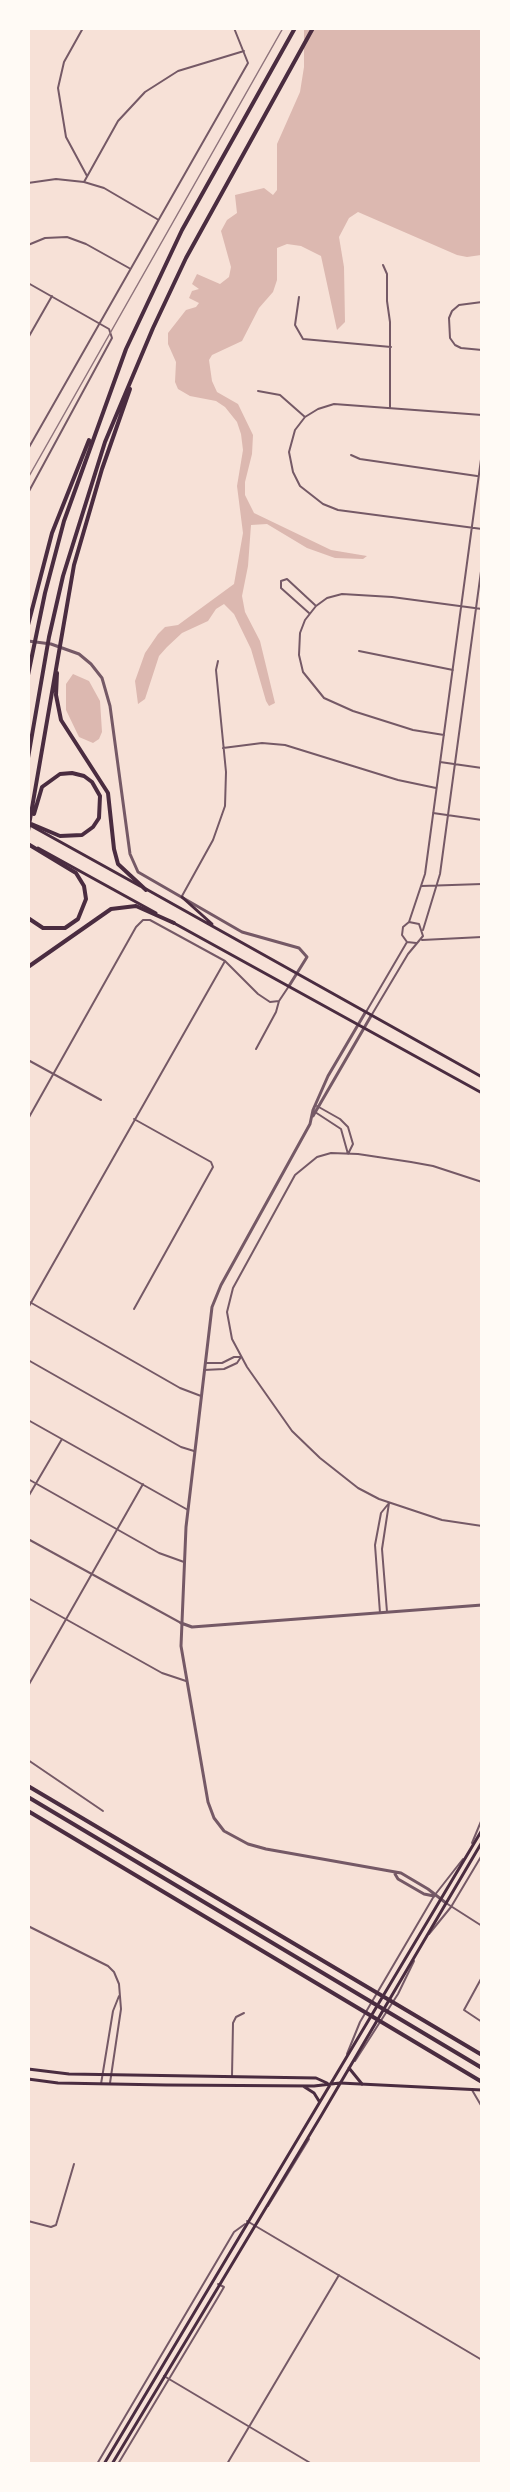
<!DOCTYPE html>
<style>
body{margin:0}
#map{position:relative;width:510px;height:2492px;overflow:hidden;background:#f7e1d7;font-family:"Public Sans",sans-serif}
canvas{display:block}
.frame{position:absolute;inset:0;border:30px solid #fffaf5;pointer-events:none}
</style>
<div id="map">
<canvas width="510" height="2492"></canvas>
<div class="frame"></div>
</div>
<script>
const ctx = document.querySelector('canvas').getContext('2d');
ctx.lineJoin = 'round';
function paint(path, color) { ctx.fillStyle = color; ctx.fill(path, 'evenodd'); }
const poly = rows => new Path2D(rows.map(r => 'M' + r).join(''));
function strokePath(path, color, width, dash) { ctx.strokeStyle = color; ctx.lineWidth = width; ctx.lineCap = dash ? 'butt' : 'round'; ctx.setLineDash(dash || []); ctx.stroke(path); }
const water = poly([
 [304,29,481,29,481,255,467,257,457,255,358,212,349,218,339,237,344,267,345,322,337,330,321,256,301,246,287,244,277,248,277,280,273,292,259,308,242,341,212,355,209,360,212,381,217,392,238,404,253,435,252,454,245,482,245,495,254,513,331,550,367,556,363,559,335,558,307,548,267,524,251,525,248,566,242,596,245,612,260,641,275,703,269,706,266,701,251,649,234,614,224,604,216,609,208,621,182,633,167,647,159,656,145,699,138,704,135,681,145,653,158,634,165,627,178,625,234,584,243,533,237,486,243,450,241,434,237,422,225,407,216,401,190,396,178,389,175,382,176,362,168,344,168,333,186,310,196,307,199,303,189,298,192,291,199,289,192,284,197,274,220,284,229,277,231,267,221,231,227,220,237,213,235,195,264,188,273,195,277,190,277,144,300,92,304,67],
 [73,674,89,681,100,701,102,732,99,739,93,743,79,737,66,710,66,684]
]);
const minor = poly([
 [83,28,64,62,58,88,66,137,87,176],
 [84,182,118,121,145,92,178,71,244,51],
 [28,183,56,179,84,182,104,188,157,219],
 [28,245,45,238,67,237,86,244,129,268],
 [383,265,387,274,387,301,390,322,390,407],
 [28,283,109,329,112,338,28,493],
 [299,297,295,325,303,339,391,347],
 [482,302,459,305,452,311,449,318,450,338,455,345,461,348,482,350],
 [28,338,52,296],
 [258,391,280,395,305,417],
 [482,415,334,404,318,409,305,417,295,430,289,452,293,472,300,486,323,504,338,510,482,529],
 [28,449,248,63,234,28],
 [351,455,360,459,477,476],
 [309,613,281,588,281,581,287,579,315,605],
 [359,651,453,670],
 [444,735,413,730,353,711,324,698,303,672,299,655,300,633,305,620,316,606,327,598,342,594,392,597,482,609],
 [223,748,262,743,285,745,398,780,436,788],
 [440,762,482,768],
 [433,813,482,820],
 [422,886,482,884],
 [182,896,213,840,225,806,226,772,216,670,218,661],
 [409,922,425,874,482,452],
 [423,930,440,874,482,564],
 [422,940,482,937],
 [366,1012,407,942],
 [371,1016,408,954,423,936,419,924,409,922,403,927,402,935,407,942,416,943],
 [256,1049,276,1012,279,1001],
 [28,1060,101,1100],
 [317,1106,340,1119,348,1127,353,1144,348,1154],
 [315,1112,341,1129,348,1154],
 [28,1119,136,927,143,920,150,920,225,961,258,994,270,1002,279,1001,289,986],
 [134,1119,211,1162,213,1167,134,1309],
 [482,1182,433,1166,411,1162,358,1154,331,1153,317,1157,295,1175,233,1288,227,1312,232,1339,247,1367,292,1431,320,1458,358,1488,379,1499,442,1520,482,1526],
 [28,1301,180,1388,201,1396],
 [28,1308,225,961],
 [28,1360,181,1447,194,1451],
 [205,1363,222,1363,234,1357,241,1357],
 [204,1370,224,1369,237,1363,241,1357],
 [28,1420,188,1510],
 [28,1479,159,1553,184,1562],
 [28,1497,62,1439],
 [28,1539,181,1623],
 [28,1598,162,1673,186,1681],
 [387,1612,382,1549,389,1503],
 [380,1613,375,1545,381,1513,389,1503],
 [28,1686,143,1484],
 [28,1760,103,1811],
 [472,1843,482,1819],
 [446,1903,482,1926],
 [28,1926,108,1966,114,1972,119,1984,121,2009,110,2083],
 [429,1934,451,1907,482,1855],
 [482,1977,464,2010,482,2022],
 [347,2054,360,2022,434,1896,463,1859],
 [355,2061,398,1994,414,1961],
 [232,2076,233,2023,236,2017,244,2013],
 [101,2084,113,2011,119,1996],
 [472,2090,482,2107],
 [268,2206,309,2139],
 [28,2221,51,2227,56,2225,74,2164],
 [247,2221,482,2360],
 [164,2376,312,2464],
 [97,2464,234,2232,245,2224],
 [118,2464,217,2299,224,2287,218,2284],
 [227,2464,339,2275],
 [480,2464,482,2461]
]);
const tertiary = poly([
 [28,641,51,644,79,654,91,664,102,678,110,706,130,854,138,872,242,932,299,948,307,957,289,986],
 [365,1013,328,1076,313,1110,310,1124,221,1285,212,1307,186,1527,181,1646,208,1802,214,1818,224,1831,248,1844,266,1849,401,1873,428,1889,446,1903],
 [313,1116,371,1016],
 [181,1623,192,1627,482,1605],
 [395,1874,398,1879,424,1894,434,1896]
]);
const secondary = poly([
 [340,2083,482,2090]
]);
const primary = poly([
 [28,824,140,886],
 [38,848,156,913],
 [146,889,482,1077],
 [182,897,212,924],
 [172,922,482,1093],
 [349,2068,362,2084],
 [28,2069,69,2074,316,2078,327,2083],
 [28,2079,58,2083,166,2085,314,2086,340,2083],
 [303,2086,314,2093,319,2101],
 [104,2464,482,1830],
 [112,2464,321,2116,482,1842]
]);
const motorway = poly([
 [28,625,52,533,89,440],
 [57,673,56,695,61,720,108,793,114,849,118,864,146,890],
 [28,675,45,593,64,521,126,349,182,230,295,28],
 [28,758,49,637,63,576,105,442,153,328,186,258,313,28],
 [29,823,60,836,82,835,93,827,99,818,100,796,92,782,84,776,72,773,60,774,42,787,34,814],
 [28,831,74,565,102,469,130,389],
 [28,844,76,873,84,886,86,899,78,919,65,928,43,928,28,918],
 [28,967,111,909,136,906,174,923],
 [28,1786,482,2055],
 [28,1797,482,2068],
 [28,1811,482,2082]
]);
const tram = poly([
 [28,478,283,28]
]);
paint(water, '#dcb8b0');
strokePath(minor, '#755966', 2);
strokePath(tertiary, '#755966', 3);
strokePath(secondary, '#4a2c40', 3);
strokePath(primary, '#4a2c40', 3);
strokePath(motorway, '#4a2c40', 4);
strokePath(tram, '#8f747c', 1.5);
</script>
